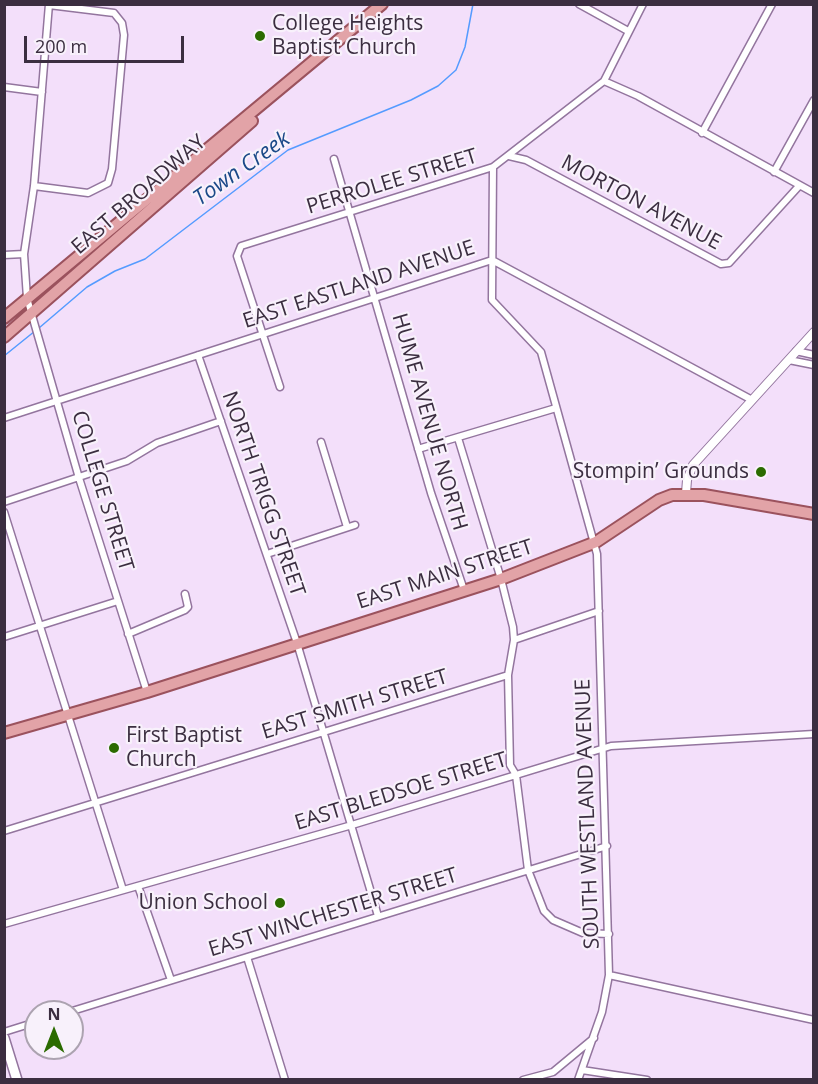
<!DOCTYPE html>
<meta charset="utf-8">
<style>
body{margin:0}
#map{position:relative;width:818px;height:1084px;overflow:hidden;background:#f3dffa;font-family:"Open Sans",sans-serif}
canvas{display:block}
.frame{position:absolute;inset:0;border:6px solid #3b2e40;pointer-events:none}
.north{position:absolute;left:24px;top:1000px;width:60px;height:60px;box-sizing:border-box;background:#f8f1fb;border:2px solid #aca3b0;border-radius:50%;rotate:0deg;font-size:16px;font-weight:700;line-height:24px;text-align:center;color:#3b2e40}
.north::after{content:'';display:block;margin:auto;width:21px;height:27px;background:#2b6b00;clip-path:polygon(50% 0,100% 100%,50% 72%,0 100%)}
.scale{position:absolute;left:24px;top:36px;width:160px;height:27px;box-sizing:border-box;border:3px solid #3b2e40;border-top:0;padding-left:8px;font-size:18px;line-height:21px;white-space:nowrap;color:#3b2e40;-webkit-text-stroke:4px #f8f1fb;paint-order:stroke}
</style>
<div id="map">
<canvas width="818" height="1084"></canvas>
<div class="frame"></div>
<div class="north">N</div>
<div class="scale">200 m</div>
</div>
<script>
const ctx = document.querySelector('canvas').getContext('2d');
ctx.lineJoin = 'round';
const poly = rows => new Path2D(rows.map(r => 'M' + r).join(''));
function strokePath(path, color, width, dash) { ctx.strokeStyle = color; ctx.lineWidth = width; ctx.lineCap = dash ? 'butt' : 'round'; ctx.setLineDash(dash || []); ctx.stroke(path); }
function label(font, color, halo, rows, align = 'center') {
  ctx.font = font + ' "Open Sans",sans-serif'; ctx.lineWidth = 4.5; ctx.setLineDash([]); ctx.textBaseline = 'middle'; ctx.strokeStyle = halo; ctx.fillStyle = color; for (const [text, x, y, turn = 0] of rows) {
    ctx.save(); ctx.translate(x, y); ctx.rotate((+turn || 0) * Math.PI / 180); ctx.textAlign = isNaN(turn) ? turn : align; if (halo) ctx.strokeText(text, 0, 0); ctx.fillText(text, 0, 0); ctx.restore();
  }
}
const stream = poly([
 [39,328,87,287,115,271,145,259,288,150,411,100,438,86,456,70,465,47,473,4],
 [4,356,35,331]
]);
const minor = poly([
 [49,4,34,186,24,254,27,298,79,478,147,692],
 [579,4,628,31],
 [604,81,638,96,814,193],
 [604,81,643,4],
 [4,87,42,92],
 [702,133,772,4],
 [509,156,526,160,721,264,729,263,799,186],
 [334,159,431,493,464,590],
 [493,167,492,300,541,352,597,554,609,975,602,1012,578,1080],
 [774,172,814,100],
 [34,186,88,193,108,183,112,169,124,35,122,23,114,13,49,5],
 [4,255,24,254],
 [796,351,814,355],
 [198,355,297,643,378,916],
 [789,360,814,365],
 [280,387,237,256,241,246,493,167,604,81],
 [4,418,492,260,752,400],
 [458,438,501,579,513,627,514,640,508,675,510,765,516,775,528,870,544,911,553,920,583,933,609,934],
 [321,442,347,527],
 [418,449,556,408],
 [4,502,127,461,157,443,221,421],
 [4,512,123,890],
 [267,554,355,525],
 [128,634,185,610,188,607,185,594],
 [4,637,118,601],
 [514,640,599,611],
 [4,831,508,675],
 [138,886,171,980],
 [4,924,352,825,611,746,814,734],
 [247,957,285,1080],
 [609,975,814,1020],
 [69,1012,607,846],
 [4,1032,36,1022],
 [582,1070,647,1080],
 [523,1080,553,1072,594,1038]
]);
const tertiary = poly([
 [686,493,687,480,693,465,814,332]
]);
const secondary = poly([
 [4,1038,17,1080]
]);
const primary = poly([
 [4,318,382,4],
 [4,337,252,121],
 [4,733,147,692,501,579,596,542,659,500,672,495,704,495,814,514]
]);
const markers = [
 [260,36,6,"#2b6b00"],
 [761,472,6,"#2b6b00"],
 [114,748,6,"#2b6b00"],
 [280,903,6,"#2b6b00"]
];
const poiNames = [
 ["College Heights",272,24],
 ["Baptist Church",272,48],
 ["Stompin’ Grounds",749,472,"right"],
 ["First Baptist",126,736],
 ["Church",126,760],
 ["Union School",268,903,"right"]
];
const streetNames = [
 ["PERROLEE STREET",392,182,-17],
 ["EAST BROADWAY",139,195,-41],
 ["MORTON AVENUE",641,203,28],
 ["EAST EASTLAND AVENUE",359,285,-18],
 ["HUME AVENUE NORTH",429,422,74],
 ["COLLEGE STREET",102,491,73],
 ["NORTH TRIGG STREET",263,494,71],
 ["EAST MAIN STREET",445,575,-18],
 ["EAST SMITH STREET",355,705,-17],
 ["EAST BLEDSOE STREET",401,792,-17],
 ["SOUTH WESTLAND AVENUE",588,814,-92],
 ["EAST WINCHESTER STREET",333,913,-17]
];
const waterNames = [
 ["Town Creek",242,169,-35]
];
strokePath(stream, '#549bff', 1.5);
strokePath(minor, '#93759e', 9);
strokePath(tertiary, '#93759e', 10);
strokePath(secondary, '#93759e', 12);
strokePath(primary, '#9b525d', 14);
strokePath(minor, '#fff', 6);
strokePath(tertiary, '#fff', 8);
strokePath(secondary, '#fff', 9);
strokePath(primary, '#e2a3a7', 10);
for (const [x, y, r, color] of markers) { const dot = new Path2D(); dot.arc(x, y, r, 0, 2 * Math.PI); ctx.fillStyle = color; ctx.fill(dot); strokePath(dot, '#f8f1fb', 2); }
label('21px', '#3b2e40', '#f8f1fb', poiNames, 'left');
label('21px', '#3b2e40', '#f8f1fb', streetNames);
label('italic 22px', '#1b4988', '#f8f1fb', waterNames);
</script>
